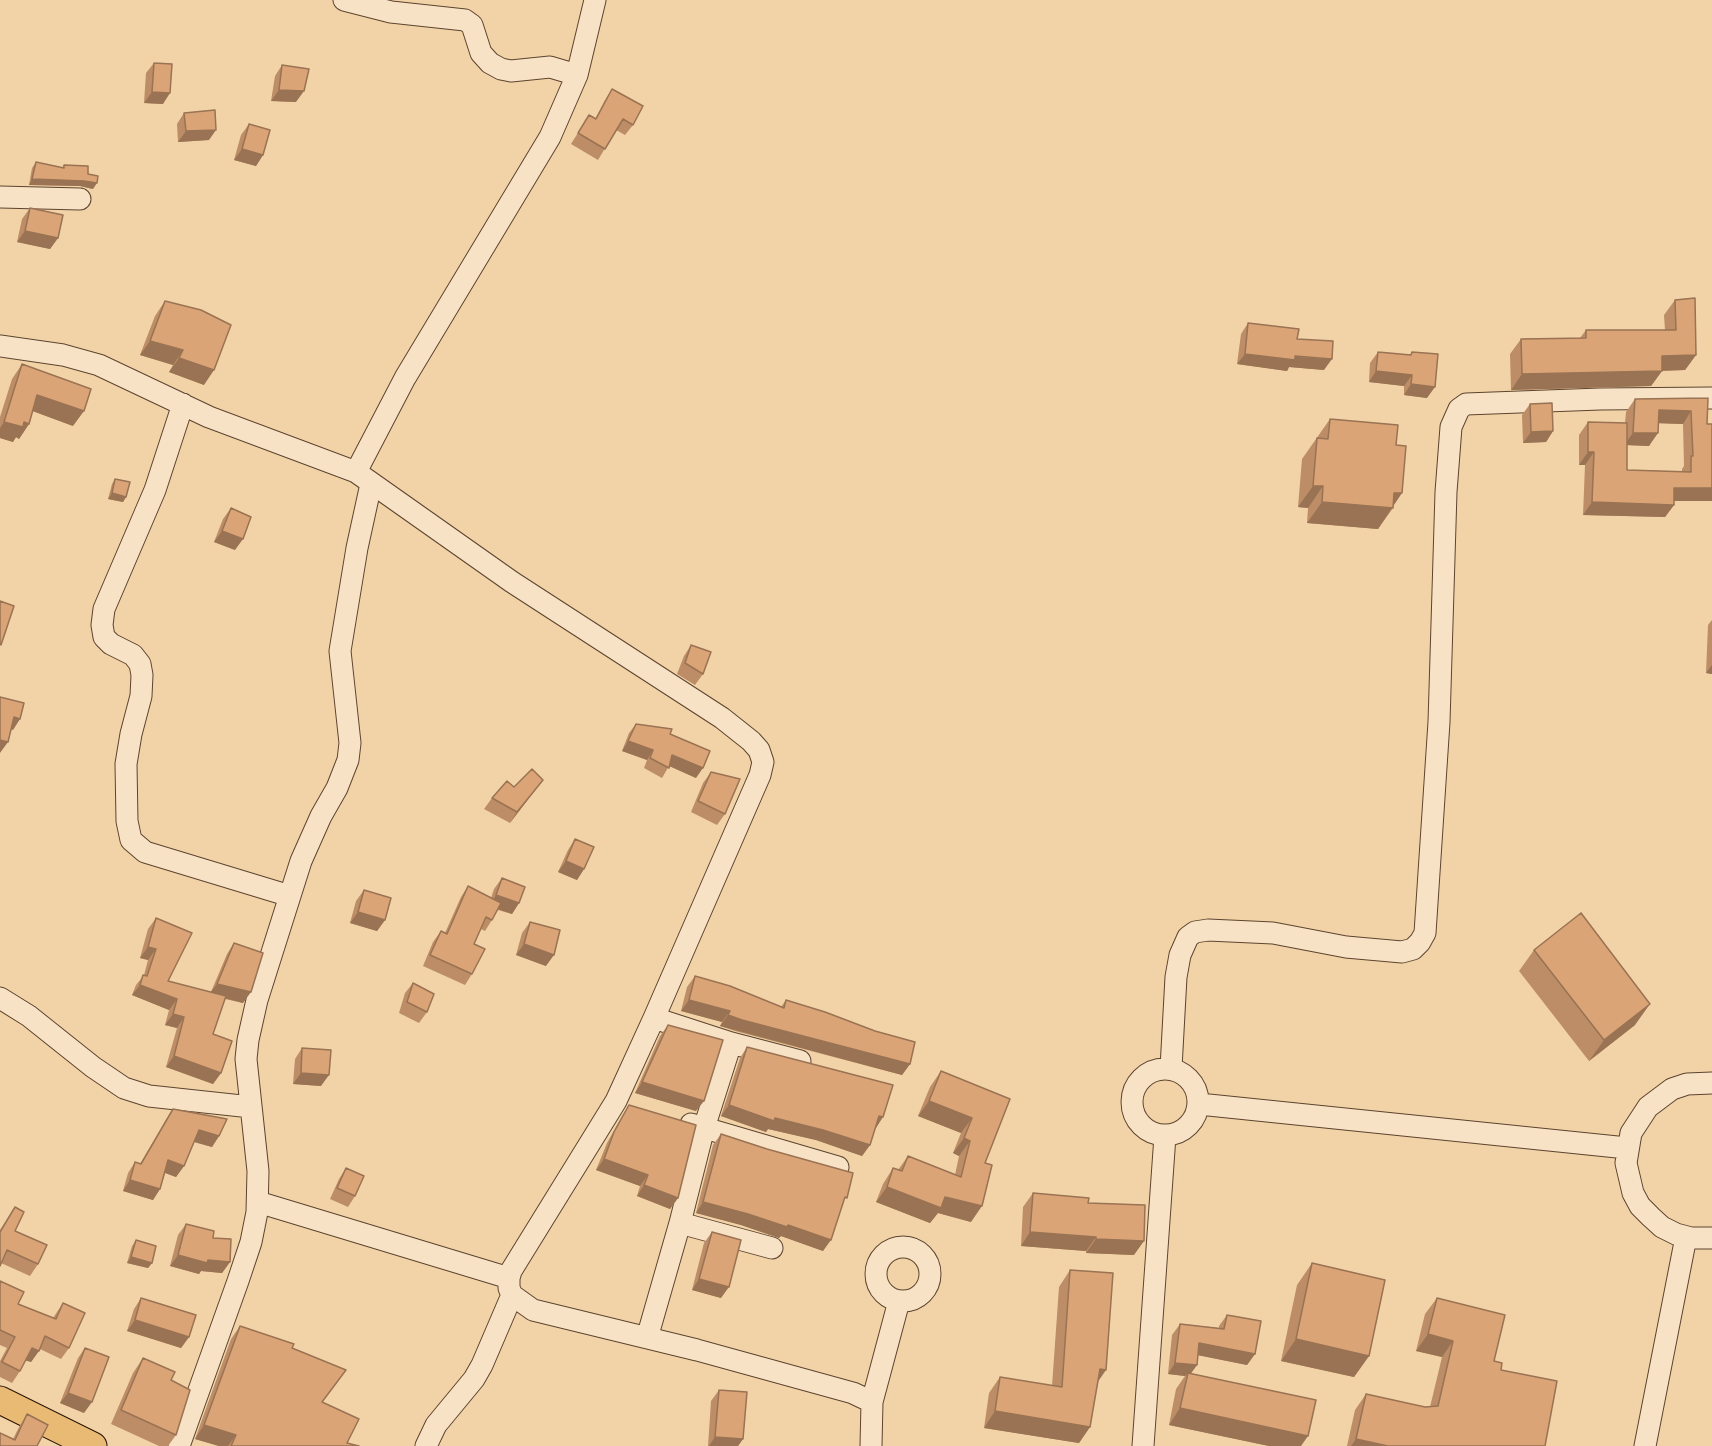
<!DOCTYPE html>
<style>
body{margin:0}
canvas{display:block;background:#f2d3a7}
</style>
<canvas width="1712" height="1446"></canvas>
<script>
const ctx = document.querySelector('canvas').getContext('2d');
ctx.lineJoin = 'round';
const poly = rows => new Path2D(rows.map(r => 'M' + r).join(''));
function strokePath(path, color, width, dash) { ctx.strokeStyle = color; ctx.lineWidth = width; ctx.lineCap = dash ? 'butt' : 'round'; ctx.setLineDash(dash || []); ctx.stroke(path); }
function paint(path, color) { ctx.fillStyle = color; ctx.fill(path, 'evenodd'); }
const minor = poly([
 [344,0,391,12,465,20,472,25,481,53,490,63,501,69,511,71,550,67,577,75],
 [0,197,80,199],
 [0,346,63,355,99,365,209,417,356,472,512,582,722,718,751,741,759,750,763,762,760,775,654,1018,616,1101,511,1271,509,1278,509,1288,512,1295,533,1310,697,1350,853,1393,872,1402,871,1446],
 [183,404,155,490,104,609,102,625,104,637,111,644,133,655,140,664,142,675,141,696,131,734,126,764,127,821,131,840,145,852,290,896],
 [356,472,405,378,550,137,577,75,595,0],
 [0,998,29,1016,93,1067,124,1088,149,1096,251,1107],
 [654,1018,731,1043,800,1061],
 [1171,1068,1176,977,1180,955,1188,937,1195,932,1208,930,1273,933,1346,947,1402,952,1413,949,1420,942,1425,933,1439,722,1446,492,1451,427,1459,409,1466,404,1600,399,1712,398],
 '1132 1102a33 33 0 1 1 66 0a33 33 0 1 1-66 0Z',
 [1712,1083,1687,1084,1672,1089,1648,1107,1631,1133,1626,1163,1633,1193,1640,1206,1651,1217,1662,1227,1676,1234,1691,1238,1712,1238],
 [1199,1104,1627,1148],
 [691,1124,838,1167],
 [258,1202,509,1278],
 [680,1223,772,1248],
 '876 1274a27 27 0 1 1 54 0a27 27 0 1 1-54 0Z',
 [647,1338,680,1223,704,1128,731,1043],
 [872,1402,899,1301],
 [179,1446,238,1281,251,1242,257,1212,258,1171,246,1059,248,1040,257,1000,301,861,321,816,337,788,348,760,350,743,340,651,357,548,371,484],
 [426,1446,436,1425,474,1379,482,1365,512,1295],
 [1143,1446,1165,1136],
 [1645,1446,1686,1237]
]);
const major = poly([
 [0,1400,93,1446]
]);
const wall = poly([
 [154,63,163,104,144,103,146,73],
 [282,65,296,102,271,101,275,76],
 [612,89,633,125,625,135,616,130,598,160,571,144,589,115,595,119,605,100],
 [184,113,209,140,178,142,177,124],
 [249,124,263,155,256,166,234,160,241,135],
 [36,162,62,168,64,165,88,174,93,189,80,186,29,185,32,168],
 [30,208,58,238,50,249,17,242,22,219],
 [1675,300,1696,355,1685,370,1662,371,1651,386,1511,390,1510,354,1521,339,1580,338,1586,330,1665,330,1664,315],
 [165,301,204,385,169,372,173,365,140,355,155,316],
 [1248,323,1297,339,1324,370,1289,367,1287,371,1237,364,1241,334],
 [1378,352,1410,355,1412,352,1427,398,1404,395,1404,386,1369,382,1370,363],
 [22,364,73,426,33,411,29,424,19,439,16,437,13,442,0,438,0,417,12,379],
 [1708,398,1707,424,1712,424,1712,501,1674,501,1674,505,1665,517,1583,515,1585,465,1579,465,1579,435,1588,422,1625,423,1626,412,1635,399],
 [1659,423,1683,424,1684,466,1682,469,1682,472,1627,470,1627,445,1649,446],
 [1530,404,1553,431,1546,442,1523,443,1522,415],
 [1330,419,1396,445,1393,508,1378,529,1307,523,1308,508,1298,507,1302,459],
 [115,479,126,497,123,502,108,499,112,484],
 [231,508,235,550,214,542,223,519],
 [1712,620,1712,674,1706,673,1708,625],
 [691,645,703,674,695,685,677,674,684,656],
 [636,724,670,734,696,778,669,766,662,778,644,768,647,760,622,751,629,733],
 [711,772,725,814,717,825,691,812,703,783],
 [543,780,510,823,484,809,492,798,514,787],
 [575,839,584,869,577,880,558,872,568,850],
 [502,878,519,903,512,914,498,910,492,920,485,931,481,929,474,944,472,974,465,985,423,966,433,942,441,931,445,933,461,897,468,886,491,898,494,889],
 [364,890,385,920,377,931,350,923,356,901],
 [156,918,168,981,211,992,227,954,234,943,243,1003,225,999,213,1034,221,1073,213,1084,166,1067,177,1028,165,1025,169,1010,132,995,136,985,144,975,148,960,140,958,148,929],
 [530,922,546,966,516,955,522,933],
 [1534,950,1635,1025,1589,1061,1519,971],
 [695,976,781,1007,786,1000,910,1064,902,1075,735,1031,720,1026,722,1022,681,1011,687,987],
 [413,983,427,1012,419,1023,399,1013,405,993],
 [668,1025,696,1111,635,1093,660,1036],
 [747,1047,876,1128,875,1128,870,1145,862,1156,816,1140,768,1129,766,1132,721,1116,740,1058],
 [302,1048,321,1086,293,1084,295,1059],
 [941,1071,1010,1099,985,1163,971,1222,938,1213,930,1223,876,1202,883,1184,893,1168,898,1170,908,1156,955,1175,959,1156,953,1153,961,1133,918,1116,930,1087],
 [629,1105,678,1198,670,1209,637,1196,640,1186,596,1170,607,1143,622,1116],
 [173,1109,219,1136,212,1147,194,1142,184,1166,176,1177,165,1173,160,1189,153,1200,123,1191,128,1173,135,1162,140,1164,166,1120],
 [721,1134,844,1202,823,1251,781,1236,779,1238,741,1225,696,1213,713,1145],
 [346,1168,355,1196,348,1207,330,1199,339,1179],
 [1033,1193,1088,1203,1134,1255,1086,1253,1086,1251,1021,1246,1023,1207],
 [15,1207,15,1231,38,1264,30,1276,1,1263,0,1266,0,1230],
 [186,1224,213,1238,230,1262,222,1273,201,1271,199,1274,170,1266,178,1235],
 [712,1232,721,1298,692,1290,704,1243],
 [136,1240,152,1263,148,1268,127,1263,132,1246],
 [1312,1263,1369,1356,1354,1377,1281,1361,1297,1285],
 [1070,1270,1098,1382,1090,1427,1079,1443,984,1428,989,1393,1000,1377,1052,1386,1059,1287],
 [0,1281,18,1304,53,1318,63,1303,69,1348,61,1359,40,1349,31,1362,25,1360,20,1371,12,1383,0,1377,0,1361,7,1348,0,1345],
 [141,1298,189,1337,181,1348,127,1331,134,1309],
 [1437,1298,1494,1361,1501,1370,1545,1446,1347,1446,1355,1410,1366,1394,1425,1407,1430,1407,1442,1357,1416,1351,1425,1314],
 [1227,1315,1255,1354,1247,1365,1198,1355,1197,1365,1191,1373,1301,1446,1269,1446,1169,1425,1176,1389,1185,1376,1168,1374,1172,1335,1180,1324,1219,1328,1219,1326],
 [240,1326,292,1348,322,1402,347,1443,359,1446,219,1446,195,1439,231,1339],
 [85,1348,84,1413,60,1403,78,1358],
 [143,1358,171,1380,176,1435,168,1446,159,1446,111,1424,133,1373],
 [719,1390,743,1439,738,1446,708,1446,711,1401],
 [27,1414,37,1446,13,1439,19,1427]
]);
const shadedWall = poly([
 [279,90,304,91,296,102,271,101],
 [152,92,170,93,163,104,144,103],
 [216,130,209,140,178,142,186,131],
 [242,149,263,155,256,166,234,160],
 [32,179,84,181,97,183,93,189,80,186,29,185],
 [25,231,58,238,50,249,17,242],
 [150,341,183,350,173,365,140,355],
 [1245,354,1332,359,1324,370,1289,367,1287,371,1237,364],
 [1696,355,1685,370,1651,371,1662,356],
 [179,358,214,370,204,385,169,372],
 [1376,371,1412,375,1404,386,1369,382],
 [1662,371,1651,386,1511,390,1522,374],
 [1411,384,1435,387,1427,398,1404,395],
 [37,395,84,411,73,426,27,409],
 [1659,410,1691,411,1683,424,1650,423],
 [4,422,24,422,29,424,19,439,16,437,13,442,0,438,0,428],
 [1553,431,1546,442,1523,443,1531,432],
 [1633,433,1658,433,1649,446,1624,445],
 [1588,452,1594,452,1585,465,1579,465],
 [1313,486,1323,486,1308,508,1298,507],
 [1674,488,1712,488,1712,501,1665,501],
 [112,493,126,497,123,502,108,499],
 [1394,493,1402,493,1378,529,1307,523,1322,502],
 [1592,502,1674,505,1665,517,1583,515],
 [222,531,243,539,235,550,214,542],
 [1712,665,1712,674,1706,673],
 [14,717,20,719,13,730,6,728],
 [0,740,8,742,0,753],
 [628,741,653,750,647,760,622,751],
 [672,755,703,768,696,778,665,764],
 [543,780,535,790,510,823,517,812],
 [566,861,584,869,577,880,558,872],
 [496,895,519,903,512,914,489,906],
 [358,912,385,920,377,931,350,923],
 [524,944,554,955,546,966,516,955],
 [148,947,156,949,148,960,140,958],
 [217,984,251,992,243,1003,209,994],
 [140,985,177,999,169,1010,132,995],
 [689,1000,730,1011,722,1022,681,1011],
 [1650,1004,1635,1025,1589,1061,1604,1040],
 [173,1014,184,1017,177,1028,165,1025],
 [728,1015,910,1064,902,1075,720,1026],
 [174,1056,221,1073,213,1084,166,1067],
 [301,1073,329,1075,321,1086,293,1084],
 [642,1082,704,1101,696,1111,635,1093],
 [929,1101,972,1118,961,1133,918,1116],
 [729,1105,823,1130,870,1145,862,1156,816,1140,768,1129,766,1132,721,1116],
 [879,1116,883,1117,876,1128,871,1126],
 [199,1130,219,1136,212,1147,191,1141],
 [964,1138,970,1141,959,1156,953,1153],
 [604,1159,648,1175,640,1186,596,1170],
 [168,1160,184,1166,176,1177,160,1171],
 [130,1180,160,1189,153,1200,123,1191],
 [644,1185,678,1198,670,1209,637,1196],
 [887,1187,945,1197,982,1206,971,1222,938,1213,930,1223,876,1202],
 [703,1202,788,1225,831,1240,823,1251,781,1236,779,1238,741,1225,696,1213],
 [1030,1232,1096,1237,1086,1251,1021,1246],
 [1096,1239,1144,1241,1134,1255,1086,1253],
 [178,1255,230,1262,222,1273,201,1271,199,1274,170,1266],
 [131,1257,152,1263,148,1268,127,1263],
 [699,1279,729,1287,721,1298,692,1290],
 [135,1320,189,1337,181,1348,127,1331],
 [1428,1334,1453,1341,1442,1357,1416,1351],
 [1296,1339,1369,1356,1354,1377,1281,1361],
 [1199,1343,1255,1354,1247,1365,1192,1354],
 [32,1348,39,1351,31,1362,24,1360],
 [1175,1363,1197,1365,1189,1376,1188,1373,1185,1376,1168,1374],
 [1100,1369,1106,1370,1095,1386],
 [68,1393,92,1402,84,1413,60,1403],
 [1180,1408,1308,1436,1301,1446,1269,1446,1169,1425],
 [995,1411,1090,1427,1079,1443,984,1428],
 [204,1425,236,1435,228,1446,219,1446,195,1439],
 [715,1437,743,1439,738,1446,709,1446],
 [1356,1439,1388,1446,1351,1446]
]);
const building = poly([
 [154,63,172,64,170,93,152,92,154,63],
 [282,65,309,69,304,91,279,90,282,65],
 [612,89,643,106,633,125,623,119,605,149,578,133,589,115,596,119,612,89],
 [215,110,216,130,186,131,184,113,215,110],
 [249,124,270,130,263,155,242,149,249,124],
 [36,162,64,168,64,165,88,166,88,174,98,176,97,183,84,181,32,179,36,162],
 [30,208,63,215,58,238,25,231,30,208],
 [1695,298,1696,355,1662,356,1662,371,1522,374,1521,339,1586,338,1586,330,1676,330,1675,300,1695,298],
 [165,301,201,310,231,325,214,370,179,358,183,350,150,341,165,301],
 [1248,323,1299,329,1297,339,1333,341,1332,359,1295,356,1295,360,1245,354,1248,323],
 [1378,352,1411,355,1412,352,1438,354,1435,387,1411,384,1412,375,1376,371,1378,352],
 [22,364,91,389,84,411,37,395,29,424,24,422,23,427,4,422,22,364],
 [1708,398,1707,424,1712,424,1712,488,1674,488,1674,505,1592,502,1594,452,1588,452,1588,422,1627,423,1627,470,1691,472,1691,456,1693,456,1691,411,1659,410,1658,433,1633,433,1635,399,1708,398],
 [1552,403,1553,431,1531,432,1530,404,1552,403],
 [1330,419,1398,425,1396,445,1406,446,1402,493,1394,493,1393,508,1322,502,1323,486,1313,486,1317,438,1328,439,1330,419],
 [115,479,130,482,126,497,112,493,115,479],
 [231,508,251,517,243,539,222,531,231,508],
 [0,601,14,606,1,645,0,644,0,601],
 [691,645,711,652,703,674,685,663,691,645],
 [0,697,24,703,20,719,14,717,8,742,0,740,0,697],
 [636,724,672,729,670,734,710,751,703,768,672,755,669,768,650,758,653,750,628,741,636,724],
 [532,769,543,780,517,812,492,798,507,781,514,787,532,769],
 [711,772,740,779,725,814,698,801,711,772],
 [575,839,594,847,584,869,566,861,575,839],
 [502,878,525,887,519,903,496,895,502,878],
 [468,886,501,903,492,920,486,917,474,944,485,949,472,974,430,955,441,931,447,934,468,886],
 [364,890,391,898,385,920,358,912,364,890],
 [1581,913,1650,1004,1604,1040,1534,950,1581,913],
 [156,918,192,933,168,981,226,996,213,1034,232,1041,221,1073,174,1056,184,1017,173,1014,177,999,140,985,143,975,147,976,156,949,148,947,156,918],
 [530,922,560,930,554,955,524,944,530,922],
 [234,943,263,953,251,992,217,984,234,943],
 [695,976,730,986,784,1008,786,1000,825,1012,875,1031,915,1042,910,1064,742,1020,728,1015,730,1011,689,1000,695,976],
 [413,983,434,994,427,1012,407,1002,413,983],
 [668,1025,723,1040,704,1101,642,1082,668,1025],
 [747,1047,893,1085,883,1117,879,1116,870,1145,823,1130,775,1118,774,1121,729,1105,747,1047],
 [302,1048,331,1050,329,1075,301,1073,302,1048],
 [941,1071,1010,1099,985,1163,992,1165,982,1206,945,1197,941,1208,887,1187,893,1168,902,1171,908,1156,961,1177,970,1141,964,1138,972,1118,929,1101,941,1071],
 [629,1105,696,1125,678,1198,644,1185,648,1175,604,1159,614,1132,629,1105],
 [173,1109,227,1119,219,1136,199,1130,184,1166,168,1160,160,1189,130,1180,135,1162,141,1164,173,1109],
 [721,1134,767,1149,853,1173,847,1198,845,1197,831,1240,788,1225,787,1227,748,1214,703,1202,721,1134],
 [346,1168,364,1176,355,1196,337,1188,346,1168],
 [1033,1193,1089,1198,1088,1203,1145,1205,1144,1241,1096,1239,1096,1237,1030,1232,1033,1193],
 [15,1207,24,1212,15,1231,47,1245,38,1264,7,1250,0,1266,0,1232,15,1207],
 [186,1224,214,1231,213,1238,231,1239,230,1262,208,1260,207,1263,178,1255,186,1224],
 [712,1232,741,1240,729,1287,699,1279,712,1232],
 [136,1240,156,1246,152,1263,131,1257,136,1240],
 [1312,1263,1385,1280,1369,1356,1296,1339,1312,1263],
 [1070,1270,1113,1273,1106,1370,1100,1369,1090,1427,995,1411,1000,1377,1062,1387,1070,1270],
 [0,1281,24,1292,18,1304,56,1319,63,1303,85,1313,69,1348,45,1336,39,1351,32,1348,20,1371,2,1362,15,1337,0,1330,0,1281],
 [141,1298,196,1315,189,1337,135,1320,141,1298],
 [1437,1298,1505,1315,1494,1361,1502,1363,1501,1370,1557,1381,1545,1446,1388,1446,1356,1439,1366,1394,1425,1407,1438,1406,1453,1341,1428,1334,1437,1298],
 [1227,1315,1261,1321,1255,1354,1199,1343,1197,1365,1175,1363,1180,1324,1224,1329,1227,1315],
 [240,1326,294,1344,292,1348,346,1370,322,1402,359,1419,347,1443,359,1446,231,1446,236,1435,204,1425,240,1326],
 [85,1348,109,1357,92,1402,68,1393,85,1348],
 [143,1358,175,1372,171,1380,190,1390,176,1435,121,1410,143,1358],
 [1188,1373,1316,1400,1308,1436,1180,1408,1188,1373],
 [719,1390,747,1392,743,1439,715,1437,719,1390],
 [27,1414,48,1425,37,1446,0,1446,0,1433,15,1440,27,1414]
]);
strokePath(minor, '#5d442e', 23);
strokePath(major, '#2b1405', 29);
strokePath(minor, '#f7e2c6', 21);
strokePath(major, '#e9ba74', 27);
paint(wall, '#bc8d66');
paint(shadedWall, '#997353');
paint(building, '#dba477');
strokePath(building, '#997353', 1.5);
</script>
